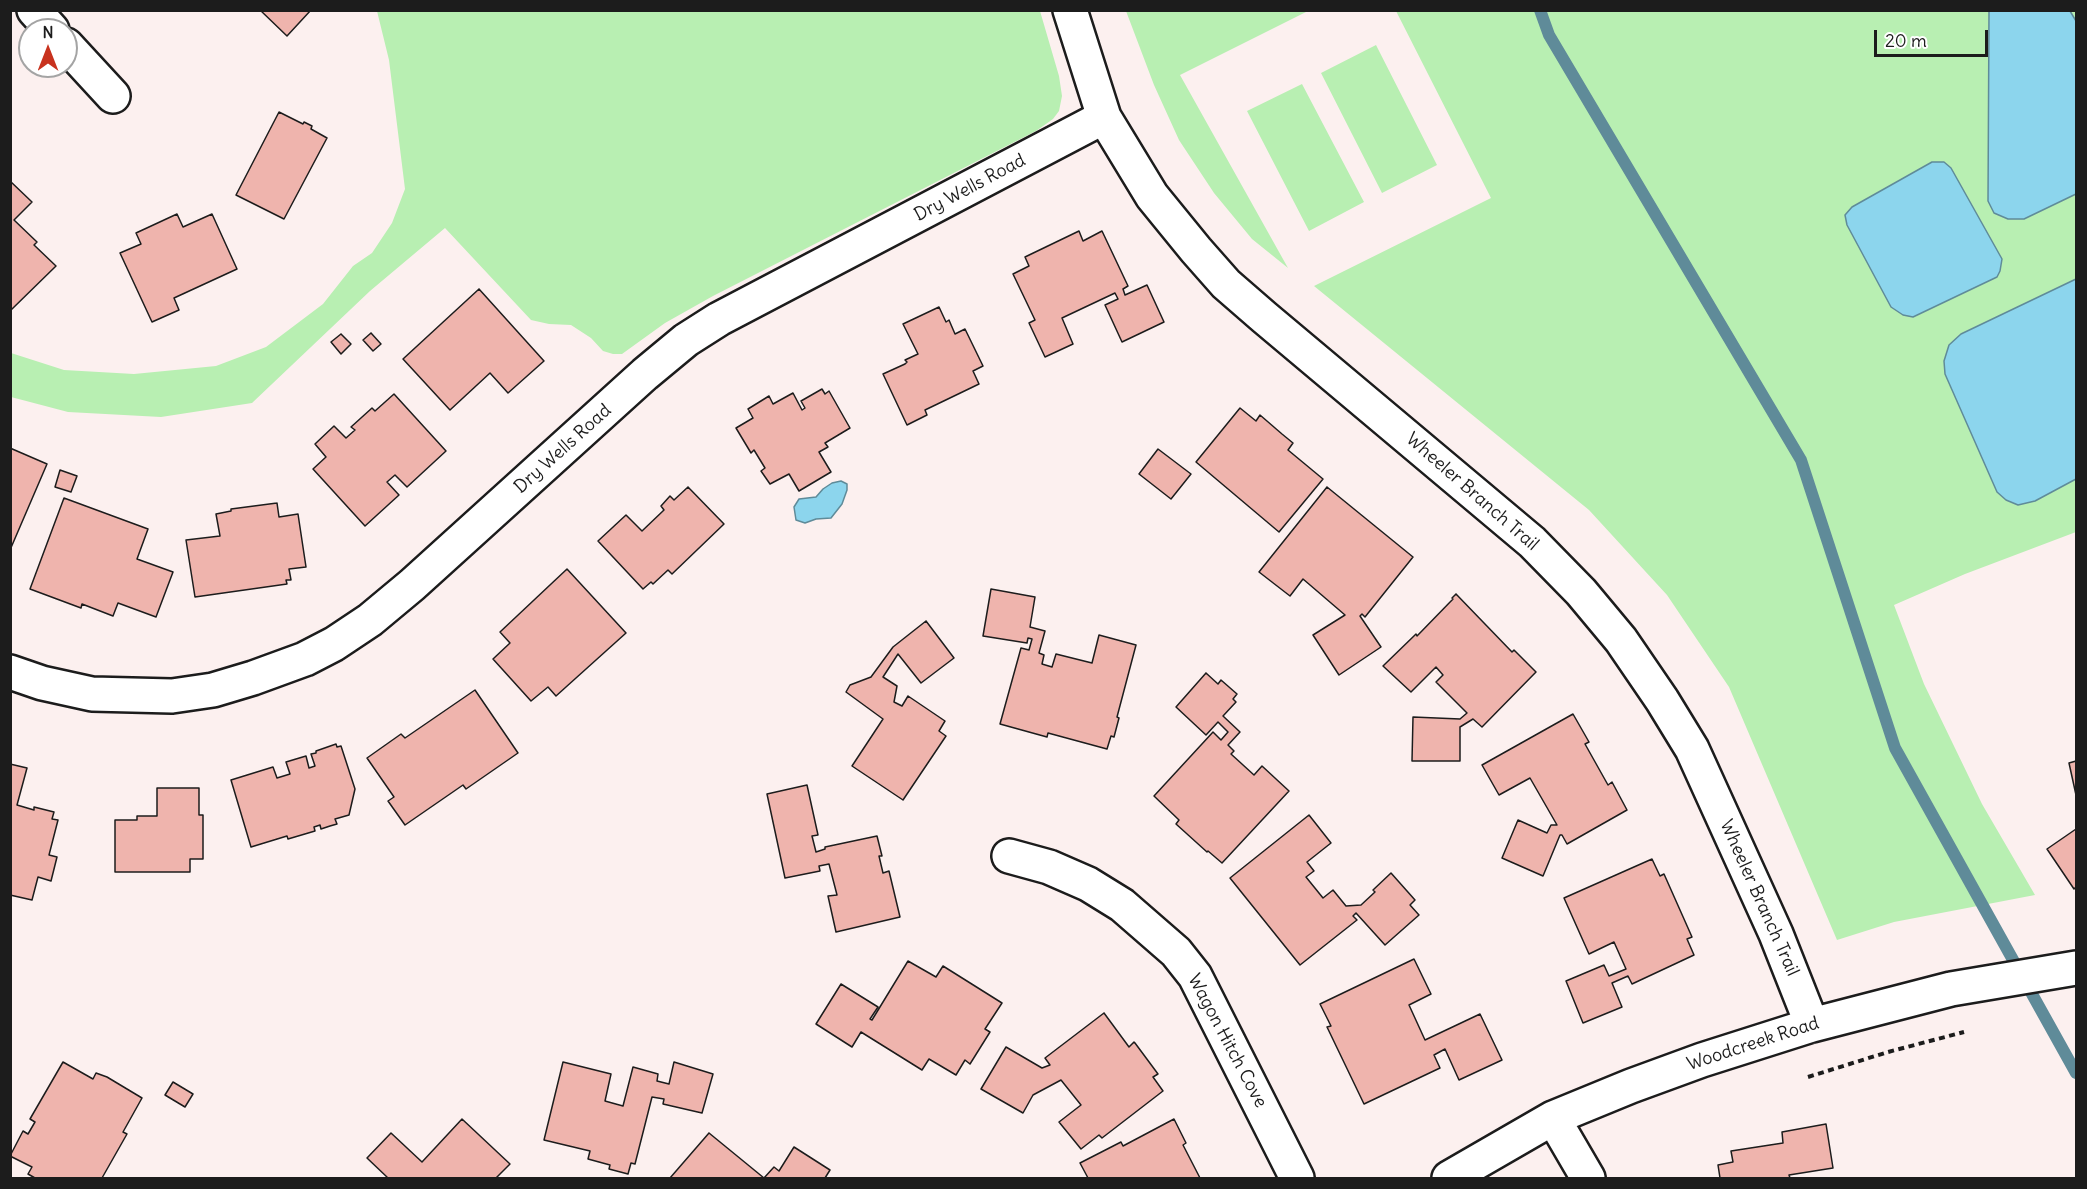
<!DOCTYPE html>
<style>
body{margin:0}
#map{position:relative;width:2087px;height:1189px;overflow:hidden;background:#fcf0ef;font-family:Delius,sans-serif}
canvas{display:block}
.frame{position:absolute;inset:0;border:12px solid #1c1c1c;pointer-events:none}
.north{position:absolute;left:18px;top:18px;width:60px;height:60px;box-sizing:border-box;background:#fff;border:2px solid #a4a4a4;border-radius:50%;rotate:0deg;font-size:16px;font-weight:700;line-height:24px;text-align:center;color:#1c1c1c}
.north::after{content:'';display:block;margin:auto;width:21px;height:27px;background:#c8321e;clip-path:polygon(50% 0,100% 100%,50% 72%,0 100%)}
.scale{position:absolute;left:1874px;top:30px;width:114px;height:27px;box-sizing:border-box;border:3px solid #1c1c1c;border-top:0;padding-left:8px;font-size:18px;line-height:21px;white-space:nowrap;color:#1c1c1c;-webkit-text-stroke:4px #fff;paint-order:stroke}
</style>
<div id="map">
<canvas width="2087" height="1189"></canvas>
<div class="frame"></div>
<div class="north">N</div>
<div class="scale">20 m</div>
</div>
<script>
const ctx = document.querySelector('canvas').getContext('2d');
ctx.lineJoin = 'round';
function paint(path, color) { ctx.fillStyle = color; ctx.fill(path, 'evenodd'); }
const poly = rows => new Path2D(rows.map(r => 'M' + r).join(''));
function strokePath(path, color, width, dash) { ctx.strokeStyle = color; ctx.lineWidth = width; ctx.lineCap = dash ? 'butt' : 'round'; ctx.setLineDash(dash || []); ctx.stroke(path); }
function label(font, color, halo, rows, align = 'center') {
  ctx.font = font + ' Delius,sans-serif'; ctx.lineWidth = 4.5; ctx.setLineDash([]); ctx.textBaseline = 'middle'; ctx.strokeStyle = halo; ctx.fillStyle = color; for (const [text, x, y, turn = 0] of rows) {
    ctx.save(); ctx.translate(x, y); ctx.rotate((+turn || 0) * Math.PI / 180); ctx.textAlign = isNaN(turn) ? turn : align; if (halo) ctx.strokeText(text, 0, 0); ctx.fillText(text, 0, 0); ctx.restore();
  }
}
const green = poly([
 [377,11,1040,11,1059,76,1062,96,1059,111,1053,119,1036,131,713,296,665,323,622,354,613,354,603,351,591,338,571,325,549,324,531,320,445,228,370,291,252,403,161,417,68,412,11,397,11,353,64,370,134,374,216,366,266,347,323,304,353,266,372,253,392,223,405,189,389,60],
 [1126,11,1308,11,1180,75,1288,268,1252,239,1214,193,1179,140,1154,85],
 [1396,11,2076,11,2076,532,1965,574,1894,605,1924,684,1982,804,2035,895,1894,922,1837,940,1729,687,1667,595,1589,510,1314,286,1491,198],
 [1376,45,1437,165,1382,193,1321,73],
 [1302,84,1364,202,1309,231,1247,111]
]);
const water = poly([
 [1989,11,2070,11,2076,21,2076,194,2024,219,2008,219,1994,213,1988,201,1989,11],
 [1932,162,1944,162,1951,168,2002,259,2000,271,1997,277,1913,317,1903,315,1891,307,1847,225,1845,215,1852,207,1932,162],
 [2076,279,2076,479,2035,501,2018,505,2006,500,1997,492,1945,374,1944,361,1949,345,1961,334,2076,279],
 [841,481,847,484,847,490,842,504,831,518,816,519,805,523,796,520,794,507,799,499,816,497,823,489,832,483,841,481]
]);
const stream = poly([
 [1540,10,1549,35,1801,460,1895,748,2076,1073]
]);
const building = poly([
 [260,10,311,10,287,36,260,10],
 [279,112,303,124,304,122,312,126,311,129,327,138,284,219,236,195,279,112],
 [10,181,32,202,14,220,37,242,34,245,56,266,11,310,10,181],
 [177,214,183,227,212,214,237,269,174,298,179,310,152,322,120,253,141,244,136,233,177,214],
 [1079,231,1083,241,1102,231,1128,286,1123,289,1125,295,1147,285,1164,322,1122,342,1105,305,1118,299,1115,293,1062,318,1073,344,1045,357,1029,323,1035,320,1013,274,1029,266,1025,257,1079,231],
 [479,289,544,361,508,393,490,373,450,410,403,359,479,289],
 [939,307,946,322,949,320,955,334,965,329,983,366,973,371,979,384,925,410,927,415,907,425,883,374,905,364,907,362,905,360,918,354,903,324,939,307],
 [371,333,381,344,373,351,363,340,371,333],
 [341,334,351,344,341,354,331,342,341,334],
 [822,389,825,394,829,391,850,428,825,443,828,447,819,452,831,472,799,491,789,474,770,484,761,471,765,468,754,450,751,453,736,428,753,418,748,409,769,396,773,404,793,393,802,410,805,408,801,401,822,389],
 [394,394,446,451,407,487,395,475,387,482,399,495,365,526,313,469,326,457,315,444,334,426,346,438,355,430,351,427,372,408,375,411,394,394],
 [1240,408,1256,421,1260,415,1282,434,1293,443,1288,450,1323,479,1279,532,1196,462,1240,408],
 [10,448,47,464,10,550,10,448],
 [1158,449,1191,474,1171,499,1139,474,1158,449],
 [60,470,77,476,71,492,55,487,60,470],
 [688,487,724,524,672,574,668,570,653,584,651,582,643,589,598,541,626,515,642,531,664,510,661,506,670,496,674,500,688,487],
 [1327,487,1413,557,1365,617,1362,614,1360,616,1381,647,1339,675,1313,635,1345,615,1303,579,1290,596,1259,572,1327,487],
 [64,498,148,529,137,559,173,572,156,617,118,603,113,616,82,604,81,608,30,589,64,498],
 [277,503,279,517,298,514,306,567,289,569,291,580,286,580,287,584,195,597,186,540,220,536,216,514,231,511,231,509,277,503],
 [567,569,626,633,556,696,548,687,531,701,493,659,510,643,500,632,567,569],
 [991,589,1035,597,1030,627,1045,631,1039,653,1044,655,1042,664,1052,667,1056,654,1092,663,1099,635,1136,645,1117,717,1119,718,1114,737,1111,736,1107,749,1048,733,1047,737,1000,724,1021,648,1029,650,1032,639,1028,638,1027,643,983,636,991,589],
 [1456,594,1512,652,1514,650,1536,672,1482,727,1473,719,1460,727,1460,761,1412,761,1413,717,1460,719,1467,713,1436,682,1443,675,1436,667,1411,692,1383,666,1416,634,1417,636,1453,599,1452,598,1456,594],
 [926,621,954,658,921,683,898,654,883,677,897,686,894,702,902,706,908,696,945,721,939,731,946,736,903,800,852,766,883,719,846,692,850,685,871,677,893,647,926,621],
 [1206,673,1218,684,1221,680,1237,694,1233,699,1236,702,1223,716,1240,732,1228,745,1234,751,1231,754,1254,775,1262,766,1289,791,1222,863,1208,851,1207,852,1176,824,1179,820,1154,796,1213,732,1221,740,1228,732,1218,722,1206,735,1176,707,1206,673],
 [475,690,518,753,466,789,463,785,405,825,388,801,394,797,367,758,401,734,405,738,475,690],
 [1573,714,1589,742,1585,744,1608,785,1612,782,1627,810,1567,844,1562,835,1560,835,1543,876,1502,858,1518,820,1547,833,1551,825,1557,825,1530,778,1499,795,1482,765,1573,714],
 [336,744,337,747,341,746,355,789,349,815,335,819,337,824,330,826,321,829,320,825,314,827,315,831,288,839,287,836,251,847,231,780,273,767,277,778,290,774,286,762,306,756,309,768,315,766,311,754,316,753,316,751,336,744],
 [2076,761,2076,795,2069,763,2076,761],
 [10,764,27,768,17,805,34,810,34,807,54,812,52,819,58,820,49,855,57,857,51,881,38,877,32,900,10,895,10,764],
 [807,785,818,835,812,836,816,852,825,849,825,847,877,836,882,856,879,856,883,873,889,871,900,917,836,932,828,896,837,895,829,864,819,866,820,871,785,878,767,794,807,785],
 [157,788,199,788,199,815,203,815,203,859,190,859,190,872,115,872,115,820,137,820,137,816,157,816,157,788],
 [1309,815,1331,843,1307,862,1314,871,1306,877,1323,898,1333,890,1346,906,1361,905,1375,892,1373,890,1391,873,1415,900,1410,905,1419,915,1385,945,1356,913,1353,916,1357,920,1300,965,1230,878,1309,815],
 [2076,829,2076,887,2074,889,2047,849,2076,829],
 [1652,859,1660,876,1664,874,1692,937,1687,939,1694,955,1632,984,1628,976,1612,983,1622,1007,1583,1023,1566,981,1604,965,1609,976,1626,969,1614,942,1589,954,1564,898,1652,859],
 [1414,959,1431,994,1409,1005,1425,1040,1480,1014,1502,1060,1459,1080,1445,1049,1434,1055,1440,1068,1364,1104,1327,1027,1331,1026,1320,1004,1414,959],
 [908,961,936,977,943,966,1002,1003,985,1029,990,1032,970,1064,965,1060,956,1075,929,1059,922,1070,861,1032,852,1047,816,1024,841,984,878,1007,870,1019,872,1020,908,961],
 [1104,1013,1129,1047,1134,1042,1135,1043,1158,1074,1153,1077,1163,1091,1102,1138,1099,1135,1081,1149,1059,1122,1081,1105,1061,1080,1033,1095,1023,1113,981,1089,1006,1047,1042,1068,1050,1065,1045,1058,1104,1013],
 [63,1062,93,1079,96,1073,107,1077,142,1098,123,1132,127,1134,102,1178,35,1178,28,1174,32,1167,10,1156,23,1131,28,1134,35,1122,30,1119,63,1062],
 [563,1062,611,1074,605,1101,623,1106,633,1067,658,1074,657,1081,669,1084,674,1062,713,1074,702,1113,663,1104,664,1099,652,1097,635,1164,631,1163,628,1174,609,1169,610,1165,588,1159,590,1151,544,1140,563,1062],
 [173,1082,193,1094,185,1107,165,1095,173,1082],
 [462,1119,510,1164,496,1178,388,1178,367,1158,391,1133,422,1162,462,1119],
 [1174,1119,1186,1143,1183,1145,1200,1178,1088,1178,1080,1163,1121,1142,1123,1146,1174,1119],
 [1826,1124,1833,1168,1789,1175,1790,1178,1720,1178,1718,1165,1733,1162,1731,1151,1783,1143,1782,1132,1826,1124],
 [709,1133,764,1178,774,1167,779,1171,794,1147,830,1170,825,1178,670,1178,709,1133]
]);
const path = poly([
 [1808,1077,1888,1052,1964,1032]
]);
const street = poly([
 [34,10,52,30],
 [1070,10,1104,117,1152,196,1196,250,1226,284,1264,317,1532,542,1581,592,1621,640,1662,700,1692,749,1776,934,1812,1025],
 [66,45,113,96],
 [10,672,42,683,92,694,172,696,213,690,253,678,305,659,334,644,370,620,412,585,645,374,686,340,719,319,1104,117],
 [1009,856,1049,867,1088,884,1122,905,1176,952,1195,976,1297,1178],
 [1553,1118,1588,1178],
 [1449,1178,1553,1118,1631,1086,1702,1060,1812,1025,1951,989,2076,968]
]);
const streetNames = [
 ["Dry Wells Road",970,188,-28],
 ["Dry Wells Road",563,449,-42],
 ["Wheeler Branch Trail",1472,492,41],
 ["Wheeler Branch Trail",1759,898,66],
 ["Wagon Hitch Cove",1227,1041,62],
 ["Woodcreek Road",1753,1044,-18]
];
paint(green, '#b8efb2');
paint(water, '#8cd5ed');
strokePath(water, '#5f8b99', 1.5);
strokePath(stream, '#5f8b99', 12);
paint(building, '#efb4ad');
strokePath(building, '#1c1c1c', 1.5);
strokePath(street, '#1c1c1c', 38);
strokePath(path, '#1c1c1c', 4, [6, 4.5]);
strokePath(street, '#fff', 33);
label('18px', '#1c1c1c', '#fff', streetNames);
</script>
